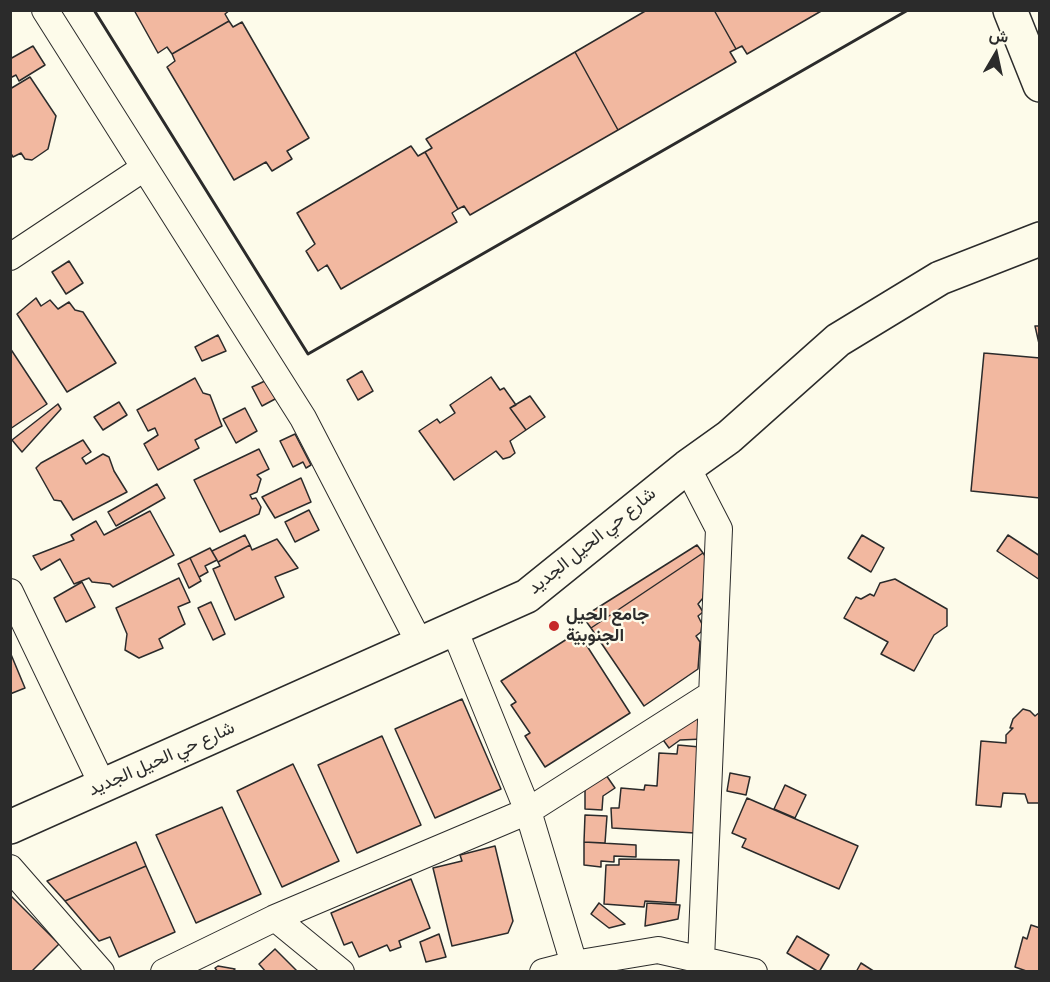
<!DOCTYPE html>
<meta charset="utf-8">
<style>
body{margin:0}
#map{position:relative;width:1050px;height:982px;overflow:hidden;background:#fdfbea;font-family:"Source Sans 3",Vazirmatn,sans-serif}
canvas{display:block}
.frame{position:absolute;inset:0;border:12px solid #2b2b2b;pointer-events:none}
.north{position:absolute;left:966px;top:24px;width:60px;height:60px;-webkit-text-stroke:4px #fdfbea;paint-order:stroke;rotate:9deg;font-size:16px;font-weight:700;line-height:24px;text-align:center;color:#2b2b2b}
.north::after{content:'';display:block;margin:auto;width:21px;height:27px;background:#2b2b2b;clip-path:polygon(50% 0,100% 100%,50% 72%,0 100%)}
</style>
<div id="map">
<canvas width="1050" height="982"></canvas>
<div class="frame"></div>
<div class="north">ش</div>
</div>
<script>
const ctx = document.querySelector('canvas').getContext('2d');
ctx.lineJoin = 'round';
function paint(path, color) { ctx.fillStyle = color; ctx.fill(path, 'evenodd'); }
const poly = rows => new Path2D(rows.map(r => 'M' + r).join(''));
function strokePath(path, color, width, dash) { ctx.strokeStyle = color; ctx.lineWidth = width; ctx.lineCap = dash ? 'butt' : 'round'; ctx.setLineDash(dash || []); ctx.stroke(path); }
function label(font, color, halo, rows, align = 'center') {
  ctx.font = font + ' "Source Sans 3",Vazirmatn,sans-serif'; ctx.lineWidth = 4.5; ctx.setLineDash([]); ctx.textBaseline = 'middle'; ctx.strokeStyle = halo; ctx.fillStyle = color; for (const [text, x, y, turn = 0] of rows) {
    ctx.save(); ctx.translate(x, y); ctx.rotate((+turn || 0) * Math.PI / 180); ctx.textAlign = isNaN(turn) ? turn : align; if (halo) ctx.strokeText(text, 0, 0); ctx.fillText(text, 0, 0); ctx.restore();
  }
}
const building = poly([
 [134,10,230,10,225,14,229,21,172,54,167,47,158,53,134,10],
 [647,10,714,10,736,49,730,52,736,62,618,130,575,52,647,10],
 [714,10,823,10,747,54,742,46,736,49,714,10],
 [229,21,233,27,242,22,309,138,287,151,292,159,272,171,266,162,234,180,167,67,175,61,172,54,229,21],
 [33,46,45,65,19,81,16,75,10,78,10,59,33,46],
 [575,52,618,130,470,215,464,206,458,209,425,152,432,148,426,139,575,52],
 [30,77,56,116,48,149,32,160,25,159,21,153,13,157,10,152,10,89,30,77],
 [411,146,418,156,425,152,458,209,452,213,457,222,341,289,327,265,318,271,306,251,315,244,297,213,411,146],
 [69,261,83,283,66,294,52,272,69,261],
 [36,298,41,306,50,300,58,309,69,302,75,310,83,312,116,363,67,392,17,314,36,298],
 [1035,326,1040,326,1040,348,1035,326],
 [218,335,226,351,202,361,195,347,218,335],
 [10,348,47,404,10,429,10,348],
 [984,353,1040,358,1040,498,971,491,984,353],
 [362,371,373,391,358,400,347,380,362,371],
 [491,377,500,390,504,388,516,405,510,408,526,430,510,441,515,453,510,457,503,459,496,451,454,480,419,431,437,419,440,423,455,413,450,405,491,377],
 [195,378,203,393,210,395,222,426,195,440,199,448,158,470,144,444,158,435,155,428,148,431,137,410,195,378],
 [267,380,277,398,262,406,252,387,267,380],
 [530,396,545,417,526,430,510,408,530,396],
 [119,402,127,415,103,430,94,417,119,402],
 [58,404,61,409,22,452,12,440,58,404],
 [245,408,257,431,236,443,223,419,245,408],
 [295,434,311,465,306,468,303,462,293,467,280,441,295,434],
 [83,440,91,452,82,458,86,464,103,454,109,457,114,471,127,492,73,520,61,501,54,500,36,468,41,463,83,440],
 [259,449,269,469,257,475,261,479,257,492,250,495,252,499,256,498,261,507,259,514,220,532,194,480,259,449],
 [301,478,311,502,275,518,262,497,301,478],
 [157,484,165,498,116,526,108,512,157,484],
 [309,510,319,530,295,542,285,522,309,510],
 [150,511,174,555,113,587,110,584,92,582,89,578,74,584,60,559,41,570,33,556,74,540,71,535,96,521,104,535,150,511],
 [245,535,250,545,218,562,212,551,245,535],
 [862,535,884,548,871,572,848,558,862,535],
 [1008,535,1040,556,1040,580,997,551,1008,535],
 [277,539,298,568,275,577,284,597,235,620,213,569,220,566,218,562,250,545,252,550,277,539],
 [697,545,703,553,591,628,583,617,697,545],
 [210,548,217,560,205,566,208,572,199,577,190,558,210,548],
 [703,553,707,559,703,598,698,604,703,612,698,616,702,624,701,632,696,636,700,642,698,669,644,706,591,628,703,553],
 [190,558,201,581,189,588,178,564,190,558],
 [179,578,190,602,178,607,185,624,159,639,163,648,139,658,125,650,127,634,116,608,179,578],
 [895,579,947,609,947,626,934,635,914,671,881,654,888,642,844,618,856,597,861,599,870,594,874,596,880,583,895,579],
 [82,582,95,607,66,622,54,598,82,582],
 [211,602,225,634,213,640,198,608,211,602],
 [578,632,630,713,545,767,525,736,530,733,511,705,516,702,501,681,578,632],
 [10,652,25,688,10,694,10,652],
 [462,699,501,789,435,818,395,729,462,699],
 [704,709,703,739,680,740,669,748,661,737,704,709],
 [1023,709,1030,711,1035,716,1040,712,1040,803,1028,803,1025,794,1003,793,1001,807,976,805,981,741,1006,743,1006,735,1013,728,1010,728,1013,719,1023,709],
 [382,736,421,825,357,853,318,765,382,736],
 [678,745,700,747,695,833,612,828,611,808,619,808,621,788,644,790,645,785,657,786,659,753,677,754,678,745],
 [293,764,339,861,282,887,237,791,293,764],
 [730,773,750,777,746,795,727,791,730,773],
 [606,775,615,788,603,796,602,810,585,809,585,789,606,775],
 [785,785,806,795,795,818,774,809,785,785],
 [747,798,858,846,839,889,742,847,746,839,732,833,747,798],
 [222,807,261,894,196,923,156,835,222,807],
 [585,815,607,816,605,843,584,842,585,815],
 [136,842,146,866,65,901,47,881,136,842],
 [584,842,636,845,636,857,614,856,614,862,601,861,601,867,584,865,584,842],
 [495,846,513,921,508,933,452,946,433,868,462,861,460,855,495,846],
 [619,859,679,860,676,903,645,901,644,907,604,904,606,865,619,865,619,859],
 [146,866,175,932,119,957,110,937,99,941,65,901,146,866],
 [411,879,430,928,399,941,401,947,390,951,387,945,359,957,352,942,344,945,331,913,411,879],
 [10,895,59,944,31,972,10,972,10,895],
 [599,903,625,924,609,928,591,914,599,903],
 [647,903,680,905,678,919,645,926,647,903],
 [1031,925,1040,928,1040,972,1029,972,1015,967,1023,937,1027,939,1031,925],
 [439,934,446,957,426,962,420,942,439,934],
 [797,936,829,955,819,972,787,953,797,936],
 [275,949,298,972,266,972,259,964,275,949],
 [861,963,875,972,856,972,861,963],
 [218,966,235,969,232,972,218,972,215,968,218,966]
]);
const street = poly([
 [45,10,303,418,420,644],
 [10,257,144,168],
 [687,467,719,529,701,960],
 [10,592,103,786],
 [454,629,528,811,574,964],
 [10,868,101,972],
 [275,918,341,972],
 [164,972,275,918,528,811,712,694],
 [543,972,574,964,658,950,754,972]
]);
const secondary = poly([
 [1010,10,1040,85],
 [10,827,527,596,687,467,729,437,838,340,940,278,1040,239]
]);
const wall = poly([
 [94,10,308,354,908,10]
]);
const markers = [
 [554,626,6,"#c62828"]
];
const streetNames = [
 ["شارع حي الحيل الجديد",593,542,-39],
 ["شارع حي الحيل الجديد",162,760,-24]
];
const poiNames = [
 ["جامع الحيل",566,616],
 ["الجنوبية",566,637]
];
paint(building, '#f2b8a0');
strokePath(building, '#2b2b2b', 1.5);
strokePath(street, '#2b2b2b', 28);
strokePath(secondary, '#2b2b2b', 36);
strokePath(street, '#fdfbea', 26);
strokePath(secondary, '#fdfbea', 33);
strokePath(wall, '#2b2b2b', 3);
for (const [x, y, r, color] of markers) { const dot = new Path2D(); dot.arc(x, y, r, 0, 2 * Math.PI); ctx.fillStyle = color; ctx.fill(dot); strokePath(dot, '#fdfbea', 2); }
label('18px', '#2b2b2b', '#fdfbea', streetNames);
label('bold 18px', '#2b2b2b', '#fdfbea', poiNames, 'left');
</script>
